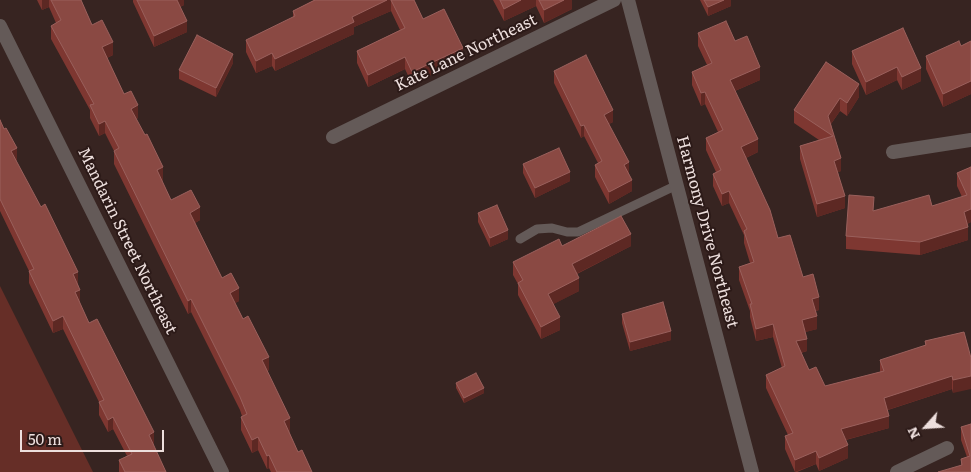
<!DOCTYPE html>
<style>
body{margin:0}
#map{position:relative;width:971px;height:472px;overflow:hidden;background:#372421;font-family:Literata,serif}
canvas{display:block}
.north{position:absolute;left:901px;top:402px;width:50px;height:50px;-webkit-text-stroke:4px #2c1a18;paint-order:stroke;rotate:244deg;font-size:14px;font-weight:700;line-height:20px;text-align:center;color:#eddfdd}
.north::after{content:'';display:block;margin:auto;width:18px;height:22px;background:#eddfdd;clip-path:polygon(50% 0,100% 100%,50% 72%,0 100%)}
.scale{position:absolute;left:20px;top:430px;width:144px;height:22px;box-sizing:border-box;border:2px solid #eddfdd;border-top:0;padding-left:6px;font-size:15px;line-height:18px;white-space:nowrap;color:#eddfdd;-webkit-text-stroke:4px #2c1a18;paint-order:stroke}
</style>
<div id="map">
<canvas width="971" height="472"></canvas>
<div class="north">N</div>
<div class="scale">50 m</div>
</div>
<script>
const ctx = document.querySelector('canvas').getContext('2d');
ctx.lineJoin = 'round';
function paint(path, color) { ctx.fillStyle = color; ctx.fill(path, 'evenodd'); }
const poly = rows => new Path2D(rows.map(r => 'M' + r).join(''));
function strokePath(path, color, width, dash) { ctx.strokeStyle = color; ctx.lineWidth = width; ctx.lineCap = dash ? 'butt' : 'round'; ctx.setLineDash(dash || []); ctx.stroke(path); }
function label(font, color, halo, rows, align = 'center') {
  ctx.font = font + ' Literata,serif'; ctx.lineWidth = 4; ctx.setLineDash([]); ctx.textBaseline = 'middle'; ctx.strokeStyle = halo; ctx.fillStyle = color; for (const [text, x, y, turn = 0] of rows) {
    ctx.save(); ctx.translate(x, y); ctx.rotate((+turn || 0) * Math.PI / 180); ctx.textAlign = isNaN(turn) ? turn : align; if (halo) ctx.strokeText(text, 0, 0); ctx.fillText(text, 0, 0); ctx.restore();
  }
}
const green = poly([
 [0,286,93,472,0,472]
]);
const service = poly([
 [520,239,537,229,552,228,567,232,578,232,677,185]
]);
const minor = poly([
 [628,0,752,472],
 [0,26,222,472],
 [333,137,614,0],
 [893,152,971,140],
 [897,472,947,448]
]);
const wall = poly([
 [37,0,81,0,92,25,113,55,107,58,124,94,138,118,136,119,163,180,162,181,171,200,200,220,195,223,222,278,239,301,235,303,269,370,267,371,290,431,289,432,298,452,312,472,271,472,269,468,267,469,258,450,252,453,241,430,241,417,242,416,240,410,191,312,188,314,114,164,114,151,105,133,99,136,90,118,90,110,51,39,51,26,56,23,49,7,42,10],
 [133,0,184,0,184,5,180,7,187,32,154,47,133,2],
 [314,0,414,0,423,19,463,60,412,84,405,69,368,87,357,63,357,51,400,30,391,11,354,27,354,34,275,71,272,66,256,73,246,52,246,40,293,18,293,11],
 [493,0,572,0,572,9,544,23,536,6,504,21],
 [700,0,731,0,731,6,708,16],
 [903,28,921,81,902,90,897,80,866,95,852,64,852,51],
 [698,33,735,41,760,80,735,91,758,152,746,158,778,238,803,277,819,310,816,311,817,329,805,332,807,351,801,353,809,370,825,386,880,372,880,360,925,346,925,341,964,332,953,393,952,389,888,410,889,428,846,440,848,458,819,471,816,464,797,472,795,472,785,449,785,436,788,435,766,388,766,375,782,368,773,337,756,341,750,317,750,311,739,280,739,267,750,263,744,243,744,235,729,203,722,206,713,186,713,174,716,172,706,150,706,138,718,132,705,104,701,106,692,85,692,72,707,65,698,46],
 [971,41,971,94,943,107,926,69,926,56,961,46],
 [826,62,859,97,847,116,840,111,831,124,841,171,838,172,845,208,817,217,800,159,800,146,819,140,794,123,794,110],
 [233,63,216,97,179,79,179,70],
 [554,71,613,122,609,124,629,174,632,191,609,204,595,177,595,165,598,163,584,136,581,138,554,83],
 [0,120,17,161,16,161,78,284,80,302,79,303,89,323,154,444,153,445,166,472,119,472,119,460,127,456,113,429,108,432,99,415,99,402,63,329,53,333,29,283,29,271,0,211],
 [523,164,570,181,535,198,523,173],
 [971,167,971,222,967,224,968,240,920,255,846,249,846,236,874,211,932,206,962,197,957,186,957,173],
 [478,213,508,239,490,247,478,222],
 [562,246,631,246,577,274,579,291,553,304,560,330,541,339,518,295,518,284,513,275,513,262],
 [622,314,671,340,630,351,622,323],
 [456,383,484,393,464,403,456,388],
 [971,424,971,472,961,465,961,459,967,457,961,440,961,427]
]);
const shadedWall = poly([
 [42,0,49,0,49,7,42,10],
 [176,0,184,0,184,5,176,9],
 [387,0,391,0,391,11,354,27,354,34,275,71,275,59,352,17],
 [521,0,536,0,536,6,504,21,504,9],
 [564,0,572,0,572,9,544,23,544,10],
 [724,0,731,0,731,6,708,16,708,7],
 [187,21,187,32,154,47,154,36],
 [113,42,113,55,102,60,102,47],
 [463,48,463,60,412,84,412,72],
 [272,53,272,66,256,73,256,61],
 [233,54,233,63,216,97,216,88],
 [405,57,405,69,368,87,368,75],
 [760,67,760,80,730,93,730,80],
 [897,67,897,80,866,95,866,82],
 [921,68,921,81,902,90,902,77],
 [971,81,971,94,943,107,943,94],
 [859,84,859,97,847,116,847,103],
 [705,92,705,104,701,106,701,93],
 [840,98,840,111,828,128,828,116],
 [138,105,138,118,131,121,131,109],
 [613,110,613,122,604,126,604,115],
 [105,121,105,133,99,136,99,124],
 [584,125,584,136,581,138,581,126],
 [758,139,758,152,741,160,741,147],
 [17,148,17,161,11,164,11,151],
 [841,158,841,171,834,174,834,161],
 [629,162,629,174,624,165],
 [163,167,163,180,157,183,157,170],
 [570,172,570,181,535,198,535,188],
 [632,180,632,191,609,204,609,192],
 [729,191,729,203,722,206,722,194],
 [845,196,845,208,817,217,817,204],
 [200,207,200,220,190,226,190,213],
 [971,209,971,222,964,225,964,212],
 [968,227,968,240,920,255,920,242],
 [508,230,508,239,490,247,490,238],
 [631,234,631,246,572,276,572,264],
 [78,272,78,284,73,286,73,274],
 [579,278,579,291,548,307,548,294],
 [239,288,239,301,230,306,230,293],
 [80,290,80,302,75,305,75,292],
 [819,297,819,310,812,312,812,299],
 [191,299,191,312,188,314,188,301],
 [63,316,63,329,53,333,53,321],
 [817,316,817,329,802,333,802,320],
 [560,317,560,330,541,339,541,327],
 [773,324,773,337,756,341,756,329],
 [671,331,671,340,630,351,630,342],
 [807,339,807,351,796,354,796,341],
 [269,357,269,370,262,373,262,360],
 [952,376,952,389,884,411,884,398],
 [971,376,971,389,953,393,953,380],
 [484,388,484,393,464,403,464,398],
 [889,416,889,428,841,441,841,429],
 [113,417,113,429,108,432,108,420],
 [290,418,290,431,284,434,284,421],
 [154,432,154,444,149,447,149,435],
 [258,437,258,450,252,453,252,440],
 [848,445,848,458,819,471,819,458],
 [816,451,816,464,795,472,795,460],
 [269,455,269,468,267,469,267,456]
]);
const building = poly([
 [51,0,81,0,92,25,102,20,113,42,102,47,124,94,131,91,138,105,131,109,145,135,147,134,163,167,157,170,171,200,191,190,200,207,190,213,222,278,231,273,239,288,230,293,243,319,248,316,269,357,262,360,290,418,284,421,298,452,302,450,312,472,277,472,269,455,267,456,258,437,252,440,241,417,247,414,240,397,191,299,188,301,114,151,119,148,105,121,99,124,90,105,94,104,51,26,61,20,51,0],
 [137,0,177,0,187,21,154,36,137,0],
 [315,0,387,0,352,17,354,22,275,59,272,53,256,61,246,40,295,16,293,11,315,0],
 [391,0,414,0,423,19,444,9,463,48,412,72,405,57,368,75,357,51,405,28,391,0],
 [500,0,521,0,504,9,500,0],
 [539,0,564,0,544,10,539,0],
 [704,0,724,0,708,7,704,0],
 [726,21,735,41,747,36,760,67,730,80,758,139,741,147,770,210,778,238,790,235,803,277,813,274,819,297,812,299,817,316,802,320,807,339,796,341,809,370,816,367,825,386,884,371,880,360,926,345,925,341,964,332,971,358,971,376,953,380,952,376,884,398,889,416,841,429,848,445,819,458,816,451,795,460,785,436,793,433,766,375,785,366,773,324,756,329,750,304,752,304,739,267,754,262,744,231,747,229,729,191,722,194,713,174,721,170,706,138,723,130,705,92,701,93,692,72,712,63,698,33,726,21],
 [903,28,921,68,902,77,897,67,866,82,852,51,903,28],
 [197,35,233,54,216,88,179,70,197,35],
 [959,41,961,46,971,41,971,81,943,94,926,56,959,41],
 [586,55,613,110,604,115,629,162,624,165,632,180,609,192,595,165,602,161,584,125,581,126,554,71,586,55],
 [826,62,859,84,847,103,840,98,828,116,841,158,834,161,845,196,817,204,800,146,833,136,794,110,826,62],
 [0,120,4,129,6,128,17,148,11,151,41,207,45,204,78,272,73,274,80,290,75,292,89,323,97,319,154,432,149,435,166,472,125,472,119,460,132,454,113,417,108,420,99,402,104,400,63,316,53,321,29,271,34,269,0,199,0,120],
 [559,148,570,172,535,188,523,164,559,148],
 [971,167,971,209,964,212,968,227,920,242,846,236,849,195,874,197,873,211,929,195,932,206,967,195,957,173,971,167],
 [497,205,508,230,490,238,478,213,497,205],
 [621,216,631,234,572,264,579,278,548,294,560,317,541,327,518,283,523,280,513,262,559,239,562,246,621,216],
 [663,302,671,331,630,342,622,314,663,302],
 [476,373,484,388,464,398,456,383,476,373],
 [971,424,971,472,938,472,962,465,961,459,970,456,961,427,971,424]
]);
const streetNames = [
 ["Kate Lane Northeast",466,53,-26],
 ["Harmony Drive Northeast",707,232,75],
 ["Mandarin Street Northeast",127,241,64]
];
paint(green, '#662e27');
strokePath(service, '#645a58', 9);
strokePath(minor, '#645a58', 14);
paint(wall, '#7e3731');
paint(shadedWall, '#5d2823');
paint(building, '#8a4943');
strokePath(building, '#9a605c', 1);
label('16px', '#eddfdd', '#2c1a18', streetNames);
</script>
